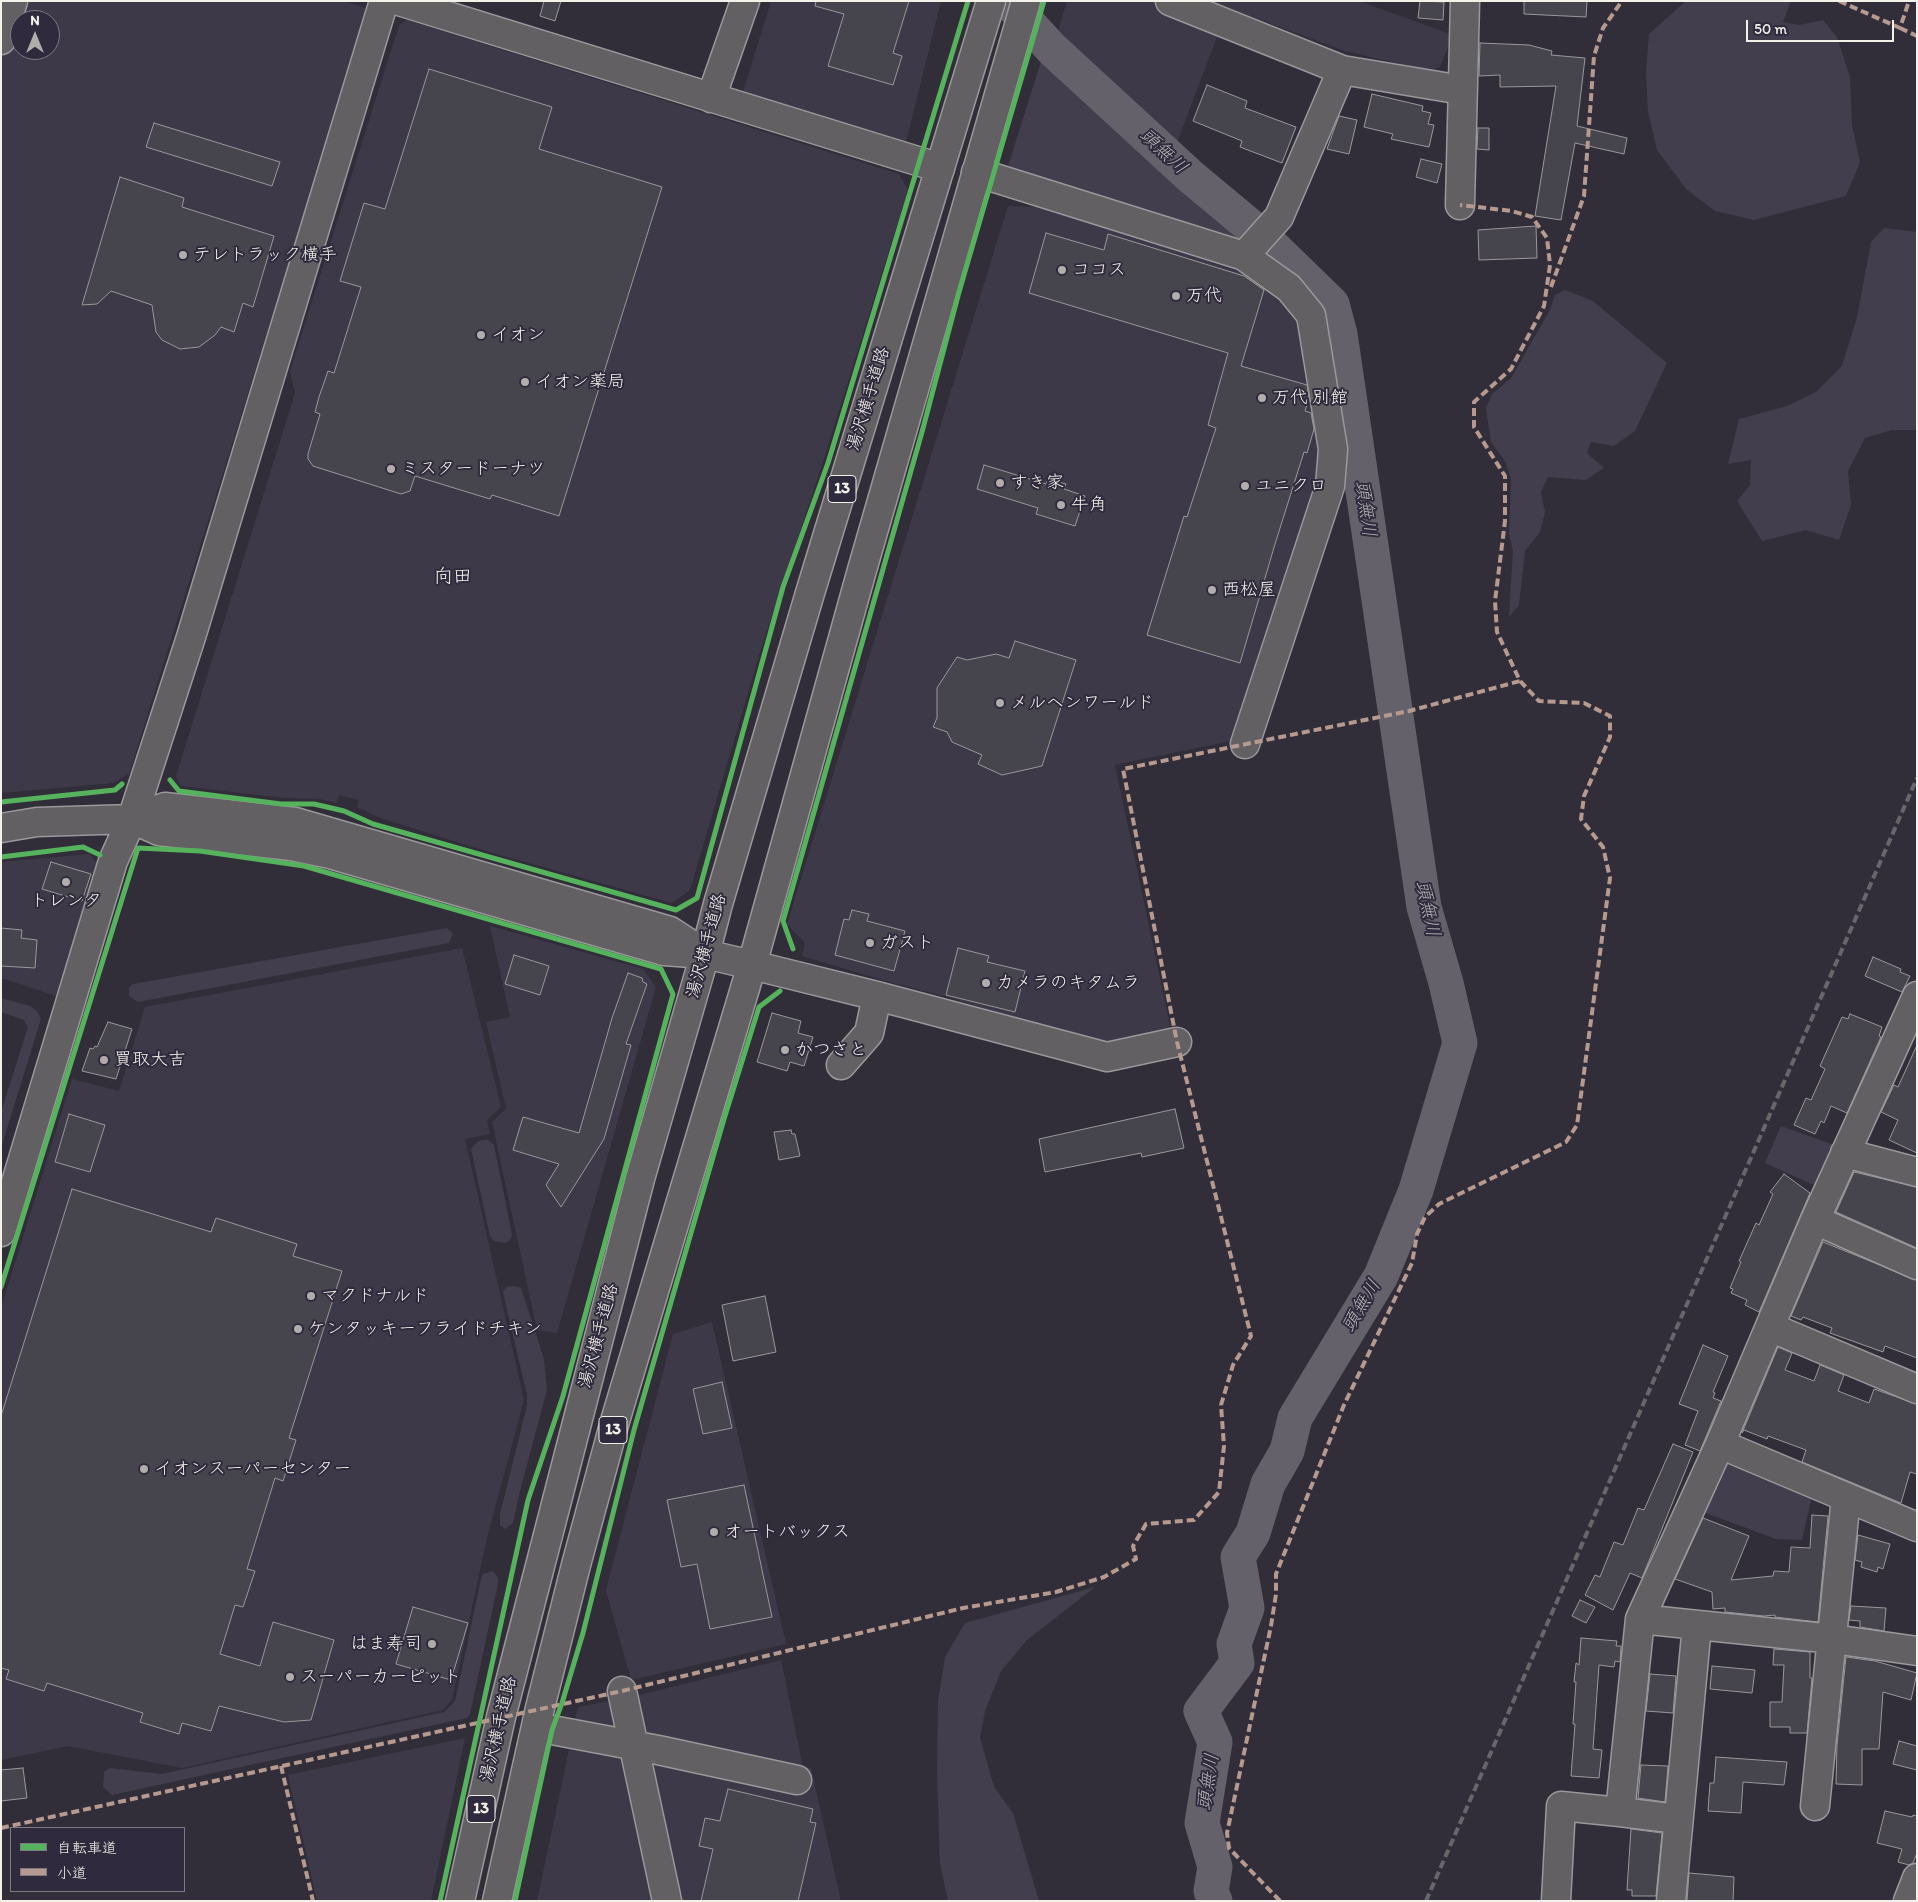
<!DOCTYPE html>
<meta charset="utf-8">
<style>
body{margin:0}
#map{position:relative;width:1918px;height:1902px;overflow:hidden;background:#312e39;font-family:Itim,"Klee One",sans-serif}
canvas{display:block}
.frame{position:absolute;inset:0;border:2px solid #f4f1e8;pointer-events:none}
.legend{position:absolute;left:10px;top:1827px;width:175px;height:65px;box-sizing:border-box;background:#2f2a3d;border:1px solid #7e7a81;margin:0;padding:6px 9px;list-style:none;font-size:15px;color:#f4f1e8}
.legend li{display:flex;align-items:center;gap:10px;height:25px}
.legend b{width:25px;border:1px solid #7e7a81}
.north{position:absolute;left:10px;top:10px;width:50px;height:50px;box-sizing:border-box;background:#2f2a3d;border:1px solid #7e7a81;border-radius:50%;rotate:0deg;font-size:14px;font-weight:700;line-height:20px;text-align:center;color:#f4f1e8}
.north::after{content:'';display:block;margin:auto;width:18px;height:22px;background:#b0adab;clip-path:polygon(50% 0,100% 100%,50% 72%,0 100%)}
.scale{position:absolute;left:1746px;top:20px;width:148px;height:22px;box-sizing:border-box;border:2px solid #f4f1e8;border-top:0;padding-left:6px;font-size:15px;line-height:18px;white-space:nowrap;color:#f4f1e8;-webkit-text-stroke:4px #2f2a3d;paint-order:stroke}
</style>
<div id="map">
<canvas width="1918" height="1902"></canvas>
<div class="frame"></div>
<ul class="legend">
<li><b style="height:6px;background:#56b35d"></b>自転車道</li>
<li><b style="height:6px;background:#b69a8f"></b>小道</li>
</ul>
<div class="north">N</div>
<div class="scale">50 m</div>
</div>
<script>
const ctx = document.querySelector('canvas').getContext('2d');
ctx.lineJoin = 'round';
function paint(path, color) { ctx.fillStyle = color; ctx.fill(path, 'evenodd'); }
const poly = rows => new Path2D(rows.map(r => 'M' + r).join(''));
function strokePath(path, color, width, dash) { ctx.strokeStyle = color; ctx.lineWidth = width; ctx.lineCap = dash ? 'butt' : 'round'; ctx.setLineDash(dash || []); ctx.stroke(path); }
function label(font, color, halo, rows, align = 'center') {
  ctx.font = font + ' Itim,"Klee One",sans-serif'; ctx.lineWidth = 4; ctx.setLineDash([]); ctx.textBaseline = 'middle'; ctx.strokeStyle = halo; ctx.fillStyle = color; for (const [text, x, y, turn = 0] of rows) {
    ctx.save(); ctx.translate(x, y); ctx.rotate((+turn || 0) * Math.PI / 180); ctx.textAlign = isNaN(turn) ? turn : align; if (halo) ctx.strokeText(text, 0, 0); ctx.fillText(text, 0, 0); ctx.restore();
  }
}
const built = poly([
 [1,1,344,1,368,9,129,774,113,783,1,793],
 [20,20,50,20,50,50,20,50],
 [771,1,941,1,906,142,743,92],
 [1067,1,1359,1,1453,35,1440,67,1430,71,1345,51,1228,8,1175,148,1056,38],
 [407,20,899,174,908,190,822,465,760,652,690,890,672,903,486,851,380,818,357,807,359,800,339,795,337,803,319,799,284,798,181,786,176,776,295,393,290,371,399,25],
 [1008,206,1042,207,1271,282,1294,309,1313,380,1327,466,1240,739,1115,765,1171,1031,1107,1045,944,996,893,983,802,956,805,943,787,924],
 [90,854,99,867,59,997,1,978,1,862],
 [490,926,643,969,656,987,557,1333,537,1330,492,1122,506,1109,486,1022,510,1017],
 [462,948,501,1107,487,1120,490,1134,465,1139,524,1400,487,1538,452,1700,443,1710,182,1768,68,1746,1,1760,1,1308,72,1079,119,1091,145,1007],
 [712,1322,786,1644,631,1680,606,1590,673,1334],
 [781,1660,803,1767,811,1768,841,1901,537,1901,578,1707,635,1696],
 [465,1738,431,1901,317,1901,288,1775]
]);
const green = poly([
 [1686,1,1791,1,1783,22,1799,25,1823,20,1837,37,1850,77,1852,125,1860,162,1846,196,1754,220,1715,211,1687,190,1657,150,1648,112,1646,72,1649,34],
 [1042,58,1242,236,1238,246,1006,173],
 [1884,228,1917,232,1917,430,1892,430,1865,438,1848,471,1851,505,1839,540,1806,530,1762,541,1737,501,1750,485,1751,460,1728,464,1739,419,1787,406,1816,392,1842,366,1857,317,1871,242],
 [1565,290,1593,301,1667,363,1635,431,1614,446,1591,442,1587,453,1604,468,1586,480,1548,477,1541,492,1545,513,1540,532,1525,551,1519,605,1509,617,1513,550,1509,534,1511,479,1505,461,1491,442,1486,408,1492,394,1511,378,1550,310,1555,295],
 [447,928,453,934,449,943,138,1002,129,996,129,988,133,984],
 [1,998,30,1006,37,1011,41,1019,1,1148,1,1112,28,1027,24,1020,1,1012],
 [1781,1126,1837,1146,1818,1187,1765,1163],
 [482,1140,488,1140,494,1145,512,1234,511,1239,506,1243,494,1241,490,1236,471,1149,477,1142],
 [514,1286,521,1288,544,1359,547,1390,519,1495,513,1523,505,1529,500,1525,500,1514,527,1405,527,1395,504,1297,503,1291,506,1287],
 [1735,1462,1812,1496,1802,1540,1776,1539,1700,1511,1719,1467],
 [493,1571,498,1578,498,1584,470,1714,467,1718,112,1795,103,1787,104,1772,110,1768,162,1774,444,1712,455,1701,481,1579,483,1574],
 [1095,1587,1027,1640,1001,1671,985,1711,980,1738,994,1787,1013,1813,1039,1901,948,1901,940,1864,937,1773,938,1701,945,1657,965,1623]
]);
const river = poly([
 [1008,1,1052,49,1190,176,1262,236,1332,304,1340,334,1424,907,1446,983,1460,1043,1416,1190,1381,1276,1295,1418,1287,1451,1268,1484,1253,1533,1238,1557,1247,1608,1234,1644,1237,1663,1201,1711,1215,1742,1202,1823,1215,1867,1211,1891,1215,1901]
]);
const building = poly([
 [544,1,561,1,555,21,540,16,544,1],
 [816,1,909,1,893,53,902,56,893,85,828,66,844,14,815,6,816,1],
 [1420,1,1444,2,1443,20,1418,18,1420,1],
 [1524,1,1587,1,1586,17,1524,14,1524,1],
 [1480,43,1529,45,1552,51,1551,55,1585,58,1577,126,1627,138,1624,154,1575,143,1561,220,1535,216,1556,86,1500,87,1500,75,1479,76,1480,43],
 [429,69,552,107,539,149,662,187,559,516,492,495,490,499,415,476,410,491,401,494,313,466,308,459,308,454,320,414,315,412,319,397,328,371,334,373,361,287,340,281,364,203,385,209,429,69],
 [1207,85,1247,101,1245,108,1296,127,1282,163,1240,147,1242,141,1193,121,1207,85],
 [1372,94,1423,106,1422,111,1431,113,1428,124,1434,125,1429,147,1391,139,1393,134,1364,127,1372,94],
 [1339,116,1357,120,1349,154,1327,149,1339,116],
 [154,123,280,162,272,186,146,147,154,123],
 [1478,128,1489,128,1489,150,1477,149,1478,128],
 [1421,159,1442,164,1437,183,1416,177,1421,159],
 [120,177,184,198,182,207,274,236,253,307,243,303,234,332,221,327,215,335,199,347,180,349,162,340,156,332,152,305,111,291,97,304,82,305,120,177],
 [1536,226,1537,258,1479,260,1478,230,1536,226],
 [1046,233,1104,250,1108,234,1244,276,1264,290,1241,366,1307,385,1309,397,1305,411,1311,413,1314,429,1307,453,1304,452,1275,544,1240,663,1147,635,1184,516,1187,517,1216,428,1208,425,1228,353,1029,293,1046,233],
 [984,465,1046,484,1048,479,1066,484,1064,489,1085,496,1075,526,1036,514,1038,508,977,489,984,465],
 [1015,641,1076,660,1042,766,1002,775,978,764,982,755,952,742,947,732,933,727,937,718,937,688,957,657,967,660,996,654,1009,658,1015,641],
 [51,862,91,874,82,901,42,889,51,862],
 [852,910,869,914,867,921,905,931,894,971,835,955,844,919,849,920,852,910],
 [1,928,22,930,21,938,37,940,35,968,1,966,1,928],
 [958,948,989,956,987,962,1025,971,1015,1012,946,995,958,948],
 [514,955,549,966,540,995,505,984,514,955],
 [1873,957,1901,969,1900,972,1910,976,1902,992,1865,976,1873,957],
 [628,973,642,978,643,982,647,984,626,1044,631,1045,604,1139,561,1207,546,1185,559,1164,513,1150,523,1117,579,1133,612,1018,628,973],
 [772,1013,801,1021,798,1033,813,1037,804,1066,790,1062,787,1071,757,1062,772,1013],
 [1850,1014,1882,1027,1879,1036,1881,1037,1847,1113,1831,1106,1824,1123,1821,1121,1815,1134,1794,1125,1806,1098,1811,1100,1825,1069,1820,1066,1842,1017,1848,1019,1850,1014],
 [108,1022,132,1029,116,1079,82,1071,90,1048,93,1049,95,1046,97,1047,108,1022],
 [1917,1045,1917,1153,1889,1140,1898,1120,1881,1112,1894,1085,1898,1087,1917,1045],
 [1175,1109,1184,1148,1142,1157,1141,1153,1045,1172,1039,1139,1175,1109],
 [69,1114,105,1125,90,1172,55,1162,69,1114],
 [791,1130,792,1134,795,1134,800,1156,779,1160,774,1132,791,1130],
 [1854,1172,1917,1187,1917,1248,1836,1212,1854,1172],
 [1784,1174,1810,1193,1759,1312,1745,1305,1747,1300,1731,1293,1733,1289,1730,1288,1741,1262,1739,1261,1756,1223,1759,1225,1773,1194,1770,1192,1784,1174],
 [72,1189,211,1232,216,1218,297,1244,293,1256,342,1271,289,1438,296,1440,283,1481,275,1478,247,1569,255,1571,243,1607,235,1605,220,1654,260,1666,273,1622,334,1640,311,1720,284,1722,219,1706,211,1731,182,1723,179,1734,140,1722,143,1713,47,1683,44,1691,6,1679,9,1670,1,1668,1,1416,72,1189],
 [1823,1242,1917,1280,1917,1358,1885,1346,1883,1352,1830,1333,1832,1328,1803,1317,1801,1320,1791,1316,1823,1242],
 [765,1296,776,1352,733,1361,722,1305,765,1296],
 [1703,1345,1728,1356,1713,1392,1715,1393,1713,1398,1721,1401,1700,1451,1685,1445,1698,1411,1679,1404,1703,1345],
 [1778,1347,1792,1353,1785,1370,1814,1381,1820,1365,1844,1375,1838,1391,1869,1403,1874,1389,1917,1404,1917,1474,1910,1472,1901,1503,1802,1462,1806,1450,1768,1436,1767,1439,1744,1430,1742,1433,1778,1347],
 [722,1382,732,1428,703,1434,693,1389,722,1382],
 [1673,1444,1693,1452,1642,1578,1630,1573,1613,1610,1585,1595,1595,1575,1600,1577,1614,1542,1623,1545,1638,1508,1644,1510,1673,1444],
 [744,1485,772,1617,710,1629,697,1564,681,1567,667,1500,744,1485],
 [1812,1515,1828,1516,1818,1622,1775,1617,1775,1615,1764,1616,1725,1612,1725,1608,1713,1609,1712,1592,1675,1579,1703,1518,1749,1536,1731,1580,1773,1576,1774,1571,1789,1572,1791,1547,1810,1548,1812,1515],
 [1858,1535,1890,1544,1883,1569,1878,1567,1877,1572,1861,1567,1862,1562,1855,1560,1858,1535],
 [1580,1600,1595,1607,1586,1623,1572,1616,1580,1600],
 [1851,1606,1886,1608,1884,1631,1860,1627,1860,1621,1849,1620,1851,1606],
 [413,1607,468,1623,451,1680,396,1664,413,1607],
 [1581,1638,1617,1641,1616,1646,1621,1646,1620,1662,1615,1661,1614,1667,1599,1665,1593,1749,1602,1750,1599,1778,1571,1776,1575,1724,1573,1724,1576,1682,1574,1682,1576,1663,1579,1665,1581,1638],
 [1774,1649,1810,1652,1810,1678,1812,1678,1807,1733,1790,1733,1790,1727,1770,1727,1770,1702,1782,1702,1784,1665,1773,1665,1774,1649],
 [1846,1657,1875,1661,1917,1673,1911,1700,1883,1692,1879,1749,1862,1749,1862,1785,1836,1784,1837,1745,1846,1657],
 [1712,1666,1755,1670,1752,1693,1710,1689,1712,1666],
 [1650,1674,1676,1676,1673,1713,1646,1711,1650,1674],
 [1899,1741,1917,1746,1917,1770,1893,1764,1899,1741],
 [1716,1757,1787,1762,1784,1785,1743,1782,1741,1813,1708,1811,1710,1783,1714,1783,1716,1757],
 [1641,1765,1668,1766,1665,1802,1638,1798,1641,1765],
 [23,1768,27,1798,1,1801,1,1770,23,1768],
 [728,1789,813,1809,810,1822,816,1823,798,1901,701,1901,713,1849,699,1846,705,1818,720,1821,728,1789],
 [1885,1811,1912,1817,1913,1815,1917,1816,1917,1853,1913,1863,1909,1865,1898,1862,1902,1849,1877,1843,1885,1811],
 [1631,1829,1662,1833,1656,1896,1632,1896,1632,1890,1627,1890,1631,1829],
 [1689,1873,1734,1877,1733,1901,1687,1901,1689,1873]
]);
const minor = poly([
 [399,1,940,168],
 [1170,1,1342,70,1462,90],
 [1,40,13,1],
 [711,98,745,1],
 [976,172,1244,256,1279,217,1342,70],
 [1460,205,1465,1],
 [1244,256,1289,288,1311,315,1333,449,1330,486,1245,744],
 [132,819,159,831,291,846,330,854,664,951,705,954,752,965,877,996,1107,1057,1177,1042],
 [1,828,37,822,132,819,165,807,295,822,670,931,702,952],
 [841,1065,869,1033,877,996],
 [1845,1153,1917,1172],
 [1815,1220,1917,1265],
 [1,1232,113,861,132,819,191,637,384,1],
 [1770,1327,1917,1389],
 [1720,1444,1917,1527],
 [1640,1619,1833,1639,1917,1651],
 [622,1691,667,1901],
 [536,1729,552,1730,658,1750,797,1780],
 [1815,1806,1846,1497],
 [1620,1812,1678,1819],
 [1556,1901,1561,1806,1620,1812,1640,1619,1720,1444,1815,1220,1917,996],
 [1671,1901,1697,1625],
 [1908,1901,1917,1878]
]);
const highway = poly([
 [460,1901,501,1717,640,1179,705,954,718,904,810,593,991,1],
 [497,1901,540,1708,576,1565,615,1421,752,965,862,570,1026,1]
]);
const rail = poly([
 [1426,1901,1917,778]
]);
const quiet = poly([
 [1839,1,1900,28,1909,1],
 [1900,28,1917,36],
 [1551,287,1584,196,1594,56,1603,28,1622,1],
 [281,1766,313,1901],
 [1,1828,622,1691,963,1608,1056,1592,1104,1577,1136,1559,1133,1546,1146,1524,1194,1520,1219,1492,1224,1446,1221,1405,1233,1365,1251,1336,1177,1042,1123,769,1409,711,1520,681],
 [1280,1901,1229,1848,1227,1833,1271,1626,1276,1594,1276,1574,1344,1405,1412,1263,1417,1234,1425,1217,1439,1204,1566,1142,1577,1125,1610,878,1603,847,1581,819,1584,796,1610,737,1610,716,1584,703,1539,701,1520,681,1497,632,1495,601,1505,521,1505,476,1474,427,1474,402,1511,369,1544,306,1550,265,1547,238,1532,217,1512,211,1460,205]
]);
const cycleway = poly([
 [170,780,179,791,281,804,314,804,344,811,373,824,676,910,697,898,783,587,828,463,968,1],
 [1,802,115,790,122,784],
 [1,857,83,847,100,855],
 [793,949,783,921,922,432,959,292,1044,1],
 [1,1287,138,848,200,851,304,866,661,969,673,994,563,1396,528,1500,440,1901],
 [515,1901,552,1730,562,1703,583,1633,634,1430,724,1119,759,1007,780,991]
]);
const markers = [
 [183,255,5,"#b0adab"],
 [1062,270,5,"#b0adab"],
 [1176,296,5,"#b0adab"],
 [481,335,5,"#b0adab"],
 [525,382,5,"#b0adab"],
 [1262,398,5,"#b0adab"],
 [391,469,5,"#b0adab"],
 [1000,483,5,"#b0adab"],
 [1245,486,5,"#b0adab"],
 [1061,505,5,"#b0adab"],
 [1212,590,5,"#b0adab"],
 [1000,703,5,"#b0adab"],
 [66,882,5,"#b0adab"],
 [870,943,5,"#b0adab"],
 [986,983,5,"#b0adab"],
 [785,1050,5,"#b0adab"],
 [104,1060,5,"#b0adab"],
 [311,1296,5,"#b0adab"],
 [298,1329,5,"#b0adab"],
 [144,1469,5,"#b0adab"],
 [714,1532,5,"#b0adab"],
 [432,1644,5,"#b0adab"],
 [290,1677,5,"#b0adab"]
];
const shields = [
 [842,489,28],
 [613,1430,28],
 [481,1809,28]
];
const shieldNames = [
 ["13",842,489],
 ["13",613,1430],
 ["13",481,1809]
];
const poiNames = [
 ["テレトラック横手",193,255],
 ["ココス",1072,270],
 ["万代",1186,296],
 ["イオン",491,335],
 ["イオン薬局",535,382],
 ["万代 別館",1272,398],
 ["ミスタードーナツ",401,469],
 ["すき家",1010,483],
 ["ユニクロ",1255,486],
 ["牛角",1071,505],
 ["西松屋",1222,590],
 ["メルヘンワールド",1010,703],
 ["トレンタ",66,901,"center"],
 ["ガスト",880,943],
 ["カメラのキタムラ",996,983],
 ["かつさと",795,1050],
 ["買取大吉",114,1060],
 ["マクドナルド",321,1296],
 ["ケンタッキーフライドチキン",308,1329],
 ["イオンスーパーセンター",154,1469],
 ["オートバックス",724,1532],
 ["はま寿司",422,1644,"right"],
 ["スーパーカーピット",300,1677]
];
const streetNames = [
 ["湯沢横手道路",869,399,-73],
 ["湯沢横手道路",707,946,-75],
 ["湯沢横手道路",599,1336,-75],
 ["湯沢横手道路",499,1729,-77]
];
const waterNames = [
 ["頭無川",1163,152,43],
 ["頭無川",1365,509,82],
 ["頭無川",1427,909,78],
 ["頭無川",1362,1306,-59],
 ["頭無川",1209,1782,-81]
];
const neighbourhoodNames = [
 ["向田",453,577]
];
paint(built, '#3e3948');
paint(green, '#423e4d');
strokePath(river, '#65616b', 35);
paint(building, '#46444c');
strokePath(building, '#9a989b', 1);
strokePath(minor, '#9a989b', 31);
strokePath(highway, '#9a989b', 31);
strokePath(minor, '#626063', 28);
strokePath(highway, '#626063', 28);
strokePath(rail, '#68666b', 4, [8, 4]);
strokePath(quiet, '#b69a8f', 4, [8, 4]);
strokePath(cycleway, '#56b35d', 5);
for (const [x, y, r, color] of markers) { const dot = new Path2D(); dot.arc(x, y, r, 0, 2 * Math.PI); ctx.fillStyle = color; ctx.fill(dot); strokePath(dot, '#2f2a3d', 2); }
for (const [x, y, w] of shields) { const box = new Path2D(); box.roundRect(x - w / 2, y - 13.5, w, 27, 4); ctx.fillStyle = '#2f2a3d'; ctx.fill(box); strokePath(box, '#f4f1e8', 1); }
label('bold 16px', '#f4f1e8', null, shieldNames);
label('18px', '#f4f1e8', '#2f2a3d', poiNames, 'left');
label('18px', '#f4f1e8', '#2f2a3d', streetNames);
label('italic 19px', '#b6b2b2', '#2f2a3d', waterNames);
label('19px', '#f4f1e8', '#2f2a3d', neighbourhoodNames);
</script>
